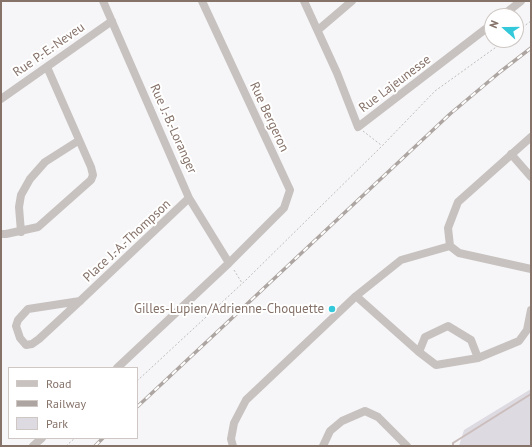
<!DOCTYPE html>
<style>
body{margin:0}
#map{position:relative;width:532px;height:447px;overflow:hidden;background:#f6f6f8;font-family:"PT Sans",sans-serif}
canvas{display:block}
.frame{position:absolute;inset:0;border:2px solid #857269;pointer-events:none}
.legend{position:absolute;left:8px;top:367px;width:130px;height:72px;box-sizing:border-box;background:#fff;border:1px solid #cec7c3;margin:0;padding:5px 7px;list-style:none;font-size:12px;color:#857269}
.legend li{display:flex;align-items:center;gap:8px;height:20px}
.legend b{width:20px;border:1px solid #cec7c3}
.north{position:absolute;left:484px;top:8px;width:40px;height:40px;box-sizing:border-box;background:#fff;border:1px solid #cec7c3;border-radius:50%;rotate:291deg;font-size:11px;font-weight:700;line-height:16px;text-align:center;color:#857269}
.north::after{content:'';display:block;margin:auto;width:14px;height:18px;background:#33c9db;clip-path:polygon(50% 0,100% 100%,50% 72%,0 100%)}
</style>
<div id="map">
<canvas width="532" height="447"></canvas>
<div class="frame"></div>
<ul class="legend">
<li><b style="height:5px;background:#c7c2bf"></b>Road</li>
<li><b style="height:5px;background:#ada5a1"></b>Railway</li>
<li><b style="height:11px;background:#dddae2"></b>Park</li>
</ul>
<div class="north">N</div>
</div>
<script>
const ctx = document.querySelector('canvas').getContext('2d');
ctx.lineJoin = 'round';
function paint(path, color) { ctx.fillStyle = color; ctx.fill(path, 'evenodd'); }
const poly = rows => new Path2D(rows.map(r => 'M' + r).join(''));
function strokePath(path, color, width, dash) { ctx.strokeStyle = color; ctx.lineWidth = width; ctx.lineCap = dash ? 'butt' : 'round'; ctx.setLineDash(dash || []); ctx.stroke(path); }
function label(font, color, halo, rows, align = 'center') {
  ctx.font = font + ' "PT Sans",sans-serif'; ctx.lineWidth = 4; ctx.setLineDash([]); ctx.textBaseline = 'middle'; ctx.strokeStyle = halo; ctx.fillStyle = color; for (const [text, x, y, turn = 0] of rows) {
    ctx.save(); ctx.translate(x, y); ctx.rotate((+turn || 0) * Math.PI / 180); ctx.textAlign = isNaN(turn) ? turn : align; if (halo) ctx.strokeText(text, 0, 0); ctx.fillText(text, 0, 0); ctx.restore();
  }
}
const green = poly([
 [531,389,531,446,459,446,464,430]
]);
const stream = poly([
 [453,446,453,443,531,394]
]);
const path = poly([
 [516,32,531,21],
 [363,131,381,145],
 [234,270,242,283],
 [137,381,246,280,382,146,435,91,506,40],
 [66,446,75,438]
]);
const street = poly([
 [103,1,189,198,229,263],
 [304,1,337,73,358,127,492,24],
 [502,16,521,1],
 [318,30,352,1],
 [1,99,112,21],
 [511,154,531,177],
 [21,232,19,207,21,195,30,179,45,162,78,141],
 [1,234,6,234,38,227,91,180,93,175,91,167,47,67],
 [450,246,448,228,458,202,531,137],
 [450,246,459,253,531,269],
 [356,296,419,352,436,365,478,358,519,341,527,330,531,310],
 [80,301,28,309,18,320,16,326,20,338,26,345,32,344,39,339,80,301,189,198],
 [419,352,425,337,448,326,471,340,478,358],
 [117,368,229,263,284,208,290,190,202,1],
 [33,446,42,438],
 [233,446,231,439,234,423,246,400,356,296,401,260,450,246],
 [323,446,330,431,342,421,365,411,378,417,407,446]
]);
const rail = poly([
 [137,407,450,114,500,72,531,48],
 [95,446,103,438]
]);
const markers = [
 [332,309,4,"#33c9db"]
];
const streetNames = [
 ["Rue P.-E.-Neveu",49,50,-35],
 ["Rue Lajeunesse",395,84,-37],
 ["Rue Bergeron",269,117,65],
 ["Rue J.-B.-Loranger",173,129,66],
 ["Place J.-A.-Thompson",127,241,-43]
];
const poiNames = [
 ["Gilles-Lupien/Adrienne-Choquette",324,309]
];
paint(green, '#dddae2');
strokePath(stream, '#cbbebc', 2);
strokePath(path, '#bfbcba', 1, [2, 2]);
strokePath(street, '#c7c2bf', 8);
strokePath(rail, '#ada5a1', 3.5);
strokePath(rail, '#fff', 2, [6]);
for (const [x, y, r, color] of markers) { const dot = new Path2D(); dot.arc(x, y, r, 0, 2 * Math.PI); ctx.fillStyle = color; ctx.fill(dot); strokePath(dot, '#fff', 1.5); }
label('13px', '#857269', '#fff', streetNames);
label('13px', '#857269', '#fff', poiNames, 'right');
</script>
